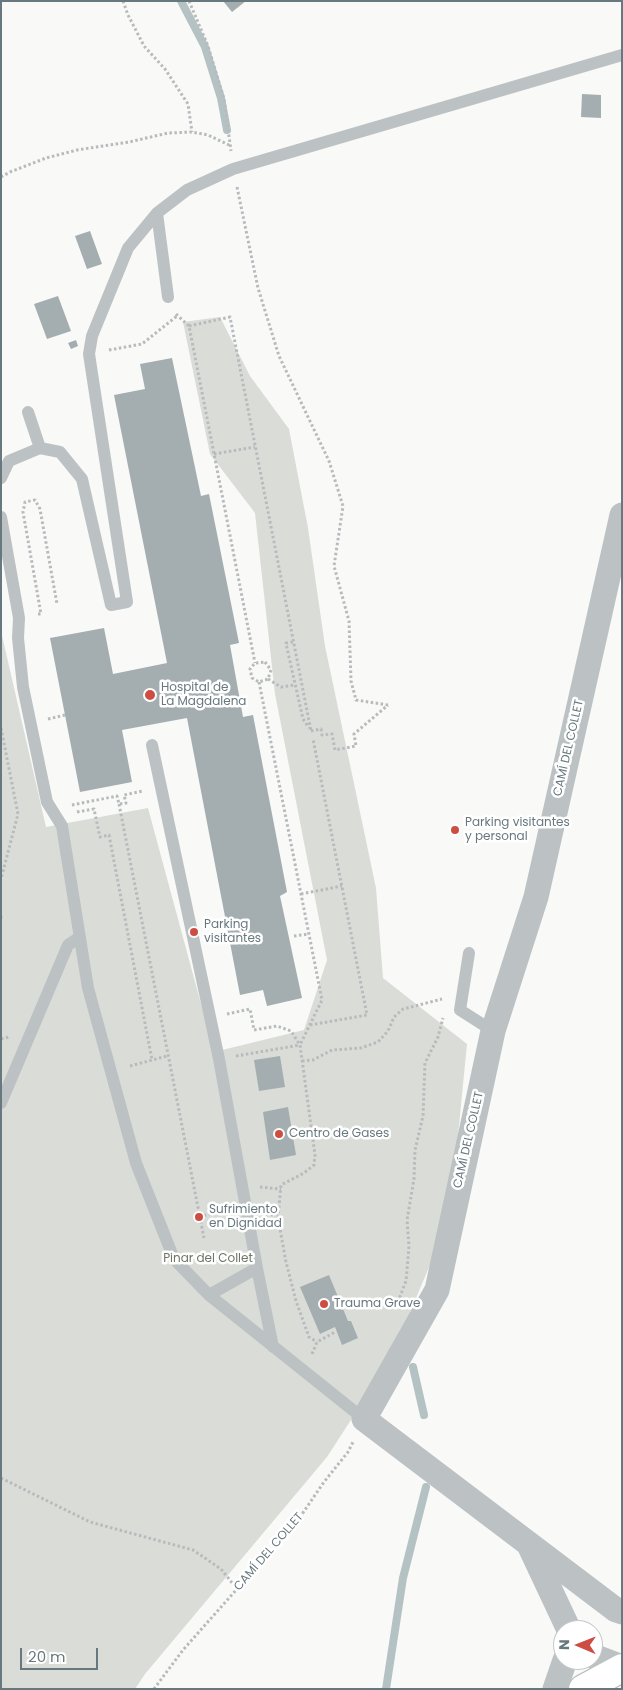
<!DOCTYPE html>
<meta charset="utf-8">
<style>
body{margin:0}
#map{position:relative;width:623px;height:1690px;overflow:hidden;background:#f9f9f7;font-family:Poppins,sans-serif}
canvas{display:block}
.frame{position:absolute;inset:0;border:2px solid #67787e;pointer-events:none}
.north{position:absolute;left:553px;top:1620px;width:50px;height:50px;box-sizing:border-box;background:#fff;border:1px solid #c2c9cb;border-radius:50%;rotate:271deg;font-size:14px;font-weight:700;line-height:20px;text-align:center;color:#67787e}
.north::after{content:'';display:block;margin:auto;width:18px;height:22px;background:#cd4d43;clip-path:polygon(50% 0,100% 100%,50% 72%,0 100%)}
.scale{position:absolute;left:20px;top:1648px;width:78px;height:22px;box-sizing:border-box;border:2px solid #67787e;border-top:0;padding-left:6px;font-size:15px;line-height:18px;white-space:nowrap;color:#67787e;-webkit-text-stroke:4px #fff;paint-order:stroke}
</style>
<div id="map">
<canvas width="623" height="1690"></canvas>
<div class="frame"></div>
<div class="north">N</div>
<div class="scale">20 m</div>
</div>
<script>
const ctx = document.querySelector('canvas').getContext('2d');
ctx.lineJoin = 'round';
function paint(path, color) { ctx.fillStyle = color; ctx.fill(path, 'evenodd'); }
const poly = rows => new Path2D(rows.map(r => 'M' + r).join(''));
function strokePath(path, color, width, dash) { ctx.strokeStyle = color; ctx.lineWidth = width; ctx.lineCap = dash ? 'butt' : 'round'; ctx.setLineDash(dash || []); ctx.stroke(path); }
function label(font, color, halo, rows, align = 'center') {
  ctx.font = font + ' Poppins,sans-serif'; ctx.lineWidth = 5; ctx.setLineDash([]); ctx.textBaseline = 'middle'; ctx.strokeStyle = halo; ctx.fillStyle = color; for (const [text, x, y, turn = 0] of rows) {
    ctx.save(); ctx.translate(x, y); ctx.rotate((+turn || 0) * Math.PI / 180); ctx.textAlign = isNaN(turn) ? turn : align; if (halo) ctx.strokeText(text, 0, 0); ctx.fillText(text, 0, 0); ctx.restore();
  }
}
const green = poly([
 [220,317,250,376,289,429,308,528,325,646,376,888,383,978,467,1044,450,1217,391,1358,327,1457,145,1674,135,1689,1,1689,1,631,46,827,148,808,214,1052,304,1030,327,960,275,694,255,513,210,454,183,322]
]);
const stream = poly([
 [181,1,205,47,221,98,227,130],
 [413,1367,424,1415],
 [386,1689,403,1578,426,1487]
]);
const building = poly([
 [223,1,246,1,232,12],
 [582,94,601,95,601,118,581,117],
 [90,231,102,264,87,269,75,236],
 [58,296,71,331,47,339,34,304],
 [76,340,78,346,71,349,68,343],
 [172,358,201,496,209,494,239,643,230,645,243,717,253,715,287,892,280,896,302,998,267,1006,263,990,240,995,187,718,122,730,132,782,80,792,50,638,104,628,113,674,167,663,114,395,145,389,140,364],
 [280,1056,285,1087,259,1091,254,1060],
 [288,1107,296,1155,270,1160,263,1112],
 [329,1275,348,1321,351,1321,358,1338,342,1345,335,1327,320,1334,300,1287]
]);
const path = poly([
 [123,1,128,15,144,46,165,69,188,104,192,132],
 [189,1,208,46,224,99,231,151],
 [1,177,10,172,46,158,77,150,129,142,168,133,192,132,208,135,229,145],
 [237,187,258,288,279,356,329,461,343,506,334,566,349,621,351,681,356,700,388,705],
 [176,314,189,326,255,663],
 [189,326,230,317,311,731],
 [109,350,142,344,177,316],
 [214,454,255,447],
 [38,614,41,614,23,512,25,502,35,500,40,509,57,604],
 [293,642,286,643,287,648,303,719,309,728],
 [265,662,271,670,268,679,259,682,252,678,250,669,255,663,265,662],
 [268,679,281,687,294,685],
 [259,682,322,1000,300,1045],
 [48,719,65,715],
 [1,728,18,814,1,879],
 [311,731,321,729,322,735,332,734,335,750,356,746,354,734,388,705],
 [119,804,204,1238],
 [72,805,117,796,119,804,126,803,124,795,143,791],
 [77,812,94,809,100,837,109,835,152,1060],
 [301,894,342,886],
 [1,916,1,919],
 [294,936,309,934],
 [227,1014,250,1009,254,1030,277,1026,291,1031,300,1045,315,1155,314,1165,304,1173,281,1185,278,1218,286,1262,296,1301,309,1337,317,1342],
 [310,1025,367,1015,313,739],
 [1,1039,9,1037],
 [236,1056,300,1045],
 [302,1061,313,1060,332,1050,361,1048,378,1042,388,1031,394,1017,403,1009,442,999],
 [130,1066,167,1056],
 [260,1187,281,1189],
 [266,1214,275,1215,278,1212],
 [199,1217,227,1209],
 [396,1307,406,1281,409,1247,407,1220,414,1179,415,1150,423,1116,425,1063,438,1037,443,1018],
 [312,1354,317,1342,335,1332],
 [1,1478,90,1522,193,1550,221,1569,237,1589],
 [154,1689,183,1650,298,1520,324,1482,348,1452,353,1442]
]);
const service = poly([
 [157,213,168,297],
 [28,412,40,448],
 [1,478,9,461,40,448,60,452,82,479,111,605,127,602,89,354,92,336,128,248,157,213,187,190,233,169,622,55],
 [1,517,19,618,18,638,23,687,47,802,62,826,88,988,136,1163,174,1259,209,1295,364,1419],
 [152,745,219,1059,257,1268,273,1347],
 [469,953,460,1010,493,1031],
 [1,1103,68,945,80,937],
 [209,1295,257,1268]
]);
const minor = poly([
 [622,515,536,897,493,1031,437,1290,364,1419,616,1610,622,1612],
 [530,1547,569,1630],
 [593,1656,622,1667],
 [555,1689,565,1660]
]);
const trunk = poly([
 [583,1689,622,1668]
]);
const markers = [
 [150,695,6,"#cd4d43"],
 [455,830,5,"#cd4d43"],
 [194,932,5,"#cd4d43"],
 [279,1134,5,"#cd4d43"],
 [199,1217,5,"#cd4d43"],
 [324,1304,5,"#cd4d43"]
];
const poiNames = [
 ["Hospital de",161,688],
 ["La Magdalena",161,702],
 ["Parking visitantes",465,823],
 ["y personal",465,837],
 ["Parking",204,925],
 ["visitantes",204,939],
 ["Centro de Gases",289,1134],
 ["Sufrimiento",209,1210],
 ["en Dignidad",209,1224],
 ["Trauma Grave",334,1304]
];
const streetNames = [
 ["CAMÍ DEL COLLET",569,748,-77],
 ["CAMÍ DEL COLLET",469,1140,-77],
 ["CAMÍ DEL COLLET",269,1552,-49]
];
const parkNames = [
 ["Pinar del Collet",208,1259]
];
paint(green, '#daddd7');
strokePath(stream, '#b5c2c4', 8);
paint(building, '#a4aeb1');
strokePath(trunk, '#b3b7b9', 30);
strokePath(path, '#b7bbbd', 3, [2.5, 2.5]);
strokePath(service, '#bcc2c4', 12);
strokePath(minor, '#bcc2c4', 25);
strokePath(trunk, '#fff', 28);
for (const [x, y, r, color] of markers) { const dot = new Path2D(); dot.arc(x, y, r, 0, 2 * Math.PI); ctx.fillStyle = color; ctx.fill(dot); strokePath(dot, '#fff', 2); }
label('12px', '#67787e', '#fff', poiNames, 'left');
label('12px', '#67787e', '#fff', streetNames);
label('12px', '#6c7766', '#fff', parkNames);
</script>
